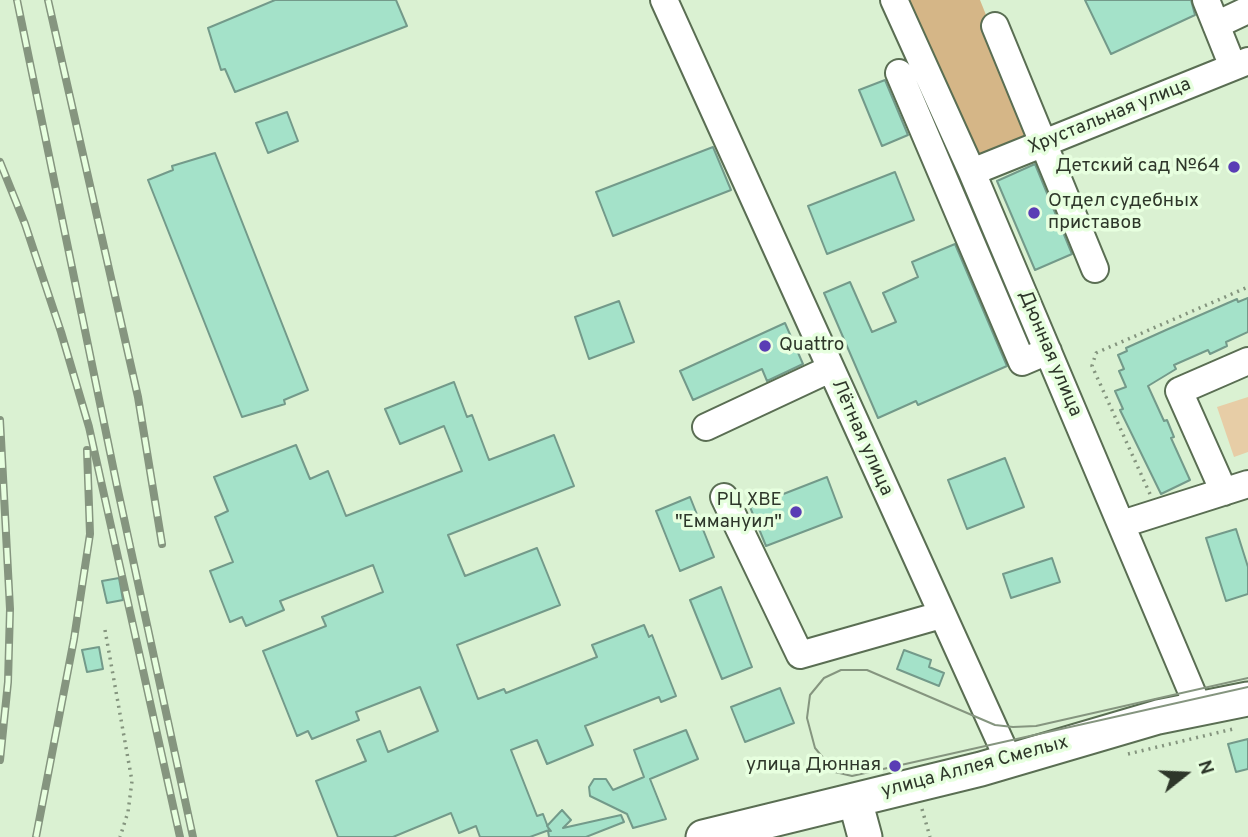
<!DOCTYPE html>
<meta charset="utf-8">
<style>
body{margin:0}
#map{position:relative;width:1248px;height:837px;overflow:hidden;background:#daf1d2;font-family:Overpass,sans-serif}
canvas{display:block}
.north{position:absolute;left:1150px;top:739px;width:70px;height:70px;-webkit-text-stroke:5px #e7ffdf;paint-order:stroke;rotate:72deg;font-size:19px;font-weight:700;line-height:28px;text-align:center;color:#2e372a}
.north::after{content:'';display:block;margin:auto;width:24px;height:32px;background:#2e372a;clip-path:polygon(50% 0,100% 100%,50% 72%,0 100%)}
</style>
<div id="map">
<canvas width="1248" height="837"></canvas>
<div class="north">N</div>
</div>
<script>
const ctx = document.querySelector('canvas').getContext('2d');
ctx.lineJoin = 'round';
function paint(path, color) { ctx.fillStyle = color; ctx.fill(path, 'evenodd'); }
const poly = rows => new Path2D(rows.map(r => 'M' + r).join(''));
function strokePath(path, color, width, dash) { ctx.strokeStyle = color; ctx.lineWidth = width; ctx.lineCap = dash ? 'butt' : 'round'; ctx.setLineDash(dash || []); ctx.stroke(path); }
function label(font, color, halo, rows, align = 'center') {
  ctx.font = font + ' Overpass,sans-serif'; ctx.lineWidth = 7; ctx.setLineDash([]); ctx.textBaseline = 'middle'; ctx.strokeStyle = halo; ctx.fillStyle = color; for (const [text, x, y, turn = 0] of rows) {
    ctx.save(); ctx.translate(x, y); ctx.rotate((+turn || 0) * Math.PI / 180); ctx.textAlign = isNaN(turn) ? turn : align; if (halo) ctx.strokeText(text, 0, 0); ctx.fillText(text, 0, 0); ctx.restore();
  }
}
const green = poly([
 [1248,397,1248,452,1234,457,1217,407]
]);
const forest = poly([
 [905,0,980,0,1034,134,977,160]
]);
const building = poly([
 [275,0,396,0,407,26,235,92,225,69,221,70,208,28,275,0],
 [1085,0,1191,0,1195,15,1111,54,1085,0],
 [885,80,908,135,882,146,859,90,885,80],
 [287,112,298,141,268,153,256,123,287,112],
 [713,147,731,190,613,236,596,192,713,147],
 [215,153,308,390,284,400,285,404,242,417,148,180,173,170,172,166,215,153],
 [1035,164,1072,254,1035,270,997,181,1035,164],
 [895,172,914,220,827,254,808,206,895,172],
 [955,244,1007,366,918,405,916,401,878,418,824,293,850,282,872,332,896,322,883,293,918,277,912,262,955,244],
 [1248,298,1248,332,1226,342,1227,346,1210,354,1208,350,1174,365,1176,369,1148,386,1164,421,1167,420,1174,437,1171,438,1190,480,1161,494,1120,410,1123,409,1115,391,1126,387,1119,371,1124,369,1118,355,1127,351,1126,348,1166,330,1237,299,1238,302,1248,298],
 [619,301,634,342,589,359,575,317,619,301],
 [785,323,803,364,767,381,762,369,693,400,680,371,785,323],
 [454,382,467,417,472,415,489,460,554,435,574,486,448,535,465,576,537,548,560,605,457,645,478,699,504,689,506,693,597,657,592,645,644,625,649,637,652,635,676,696,661,702,659,697,585,726,593,745,547,764,537,740,511,750,537,816,543,814,549,830,530,837,480,837,476,826,459,833,451,813,393,837,338,837,316,781,366,761,357,740,380,731,388,752,438,731,420,687,356,712,359,720,312,739,308,731,297,736,263,651,326,626,322,617,383,592,373,565,280,601,284,610,246,626,242,617,230,622,210,571,233,562,215,517,228,511,214,477,296,445,310,479,328,471,346,516,462,471,444,426,400,444,385,409,454,382],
 [1005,458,1024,507,967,529,948,480,1005,458],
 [827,477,842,517,766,546,750,507,827,477],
 [690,497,714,557,680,571,656,511,690,497],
 [1236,529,1248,567,1248,594,1226,601,1206,538,1236,529],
 [1052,558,1060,582,1011,598,1003,574,1052,558],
 [119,578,123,600,107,603,102,581,119,578],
 [721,587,752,667,722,679,690,600,721,587],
 [99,647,103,669,87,672,82,650,99,647],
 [904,650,931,660,929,667,944,673,939,686,897,669,904,650],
 [780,688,794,723,745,742,731,707,780,688],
 [686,730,698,759,650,779,666,819,633,828,627,814,590,796,589,787,594,779,606,779,613,790,644,777,634,750,686,730],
 [1248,739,1248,769,1236,772,1228,744,1248,739],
 [562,810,571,820,563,828,621,815,624,822,586,837,549,837,548,831,551,831,547,826,562,810]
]);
const path = poly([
 [1150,494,1092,366,1096,353,1248,287],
 [105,630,132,781,128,812,120,837],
 [1128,754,1233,729],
 [922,809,930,837]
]);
const minor = poly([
 [664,0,1009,761],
 [894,0,972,172,1199,709],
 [1206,0,1233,67],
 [1216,25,1248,10],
 [995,26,1095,269],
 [899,73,1022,362,1048,351],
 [972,172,1248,61],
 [706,427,830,369],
 [1224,492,1179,391,1248,361],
 [724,497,800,655,941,615],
 [1122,524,1248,484]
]);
const major = poly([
 [855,800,865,837],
 [703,837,981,769,1158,717,1248,699]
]);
const tram = poly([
 [1248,678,1036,726,1013,727,995,725,867,670,841,670,824,678,810,695,807,718,815,748,835,772,852,776,1248,687]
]);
const rail = poly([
 [17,0,117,486,193,837],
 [48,0,138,397,162,544],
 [0,162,25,224,61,332,89,427,180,837],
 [0,420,10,609,8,682,0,760],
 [36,837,74,639,90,534,87,450]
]);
const markers = [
 [1234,167,7,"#5a3db5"],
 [1034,213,7,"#5a3db5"],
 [765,346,7,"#5a3db5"],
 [796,512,7,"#5a3db5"],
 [895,766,7,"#5a3db5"]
];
const streetNames = [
 ["Хрустальная улица",1110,117,-22],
 ["Дюнная улица",1049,354,67],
 ["Лётная улица",861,438,66],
 ["улица Аллея Смелых",975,768,-15]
];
const poiNames = [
 ["Детский сад №64",1220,167],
 ["Отдел судебных",1048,202,"left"],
 ["приставов",1048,224,"left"],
 ["Quattro",779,346,"left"],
 ["РЦ ХВЕ",782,501],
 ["\"Еммануил\"",782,523],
 ["улица Дюнная",881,766]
];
paint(green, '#e7cda6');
paint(forest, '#d5b687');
paint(building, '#a4e2c9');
strokePath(building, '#739a8a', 2);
strokePath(minor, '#5a6e53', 30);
strokePath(major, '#5a6e53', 37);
strokePath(path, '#84947e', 3.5, [2, 5]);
strokePath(minor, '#fff', 26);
strokePath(major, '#fff', 33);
strokePath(tram, '#85957f', 2);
strokePath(rail, '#85957f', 8);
strokePath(rail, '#e7ffdf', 5, [16]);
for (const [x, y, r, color] of markers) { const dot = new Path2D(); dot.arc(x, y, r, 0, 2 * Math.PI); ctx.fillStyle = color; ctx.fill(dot); strokePath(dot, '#e7ffdf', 2.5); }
label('19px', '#2e372a', '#e7ffdf', streetNames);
label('19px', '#2e372a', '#e7ffdf', poiNames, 'right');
</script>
